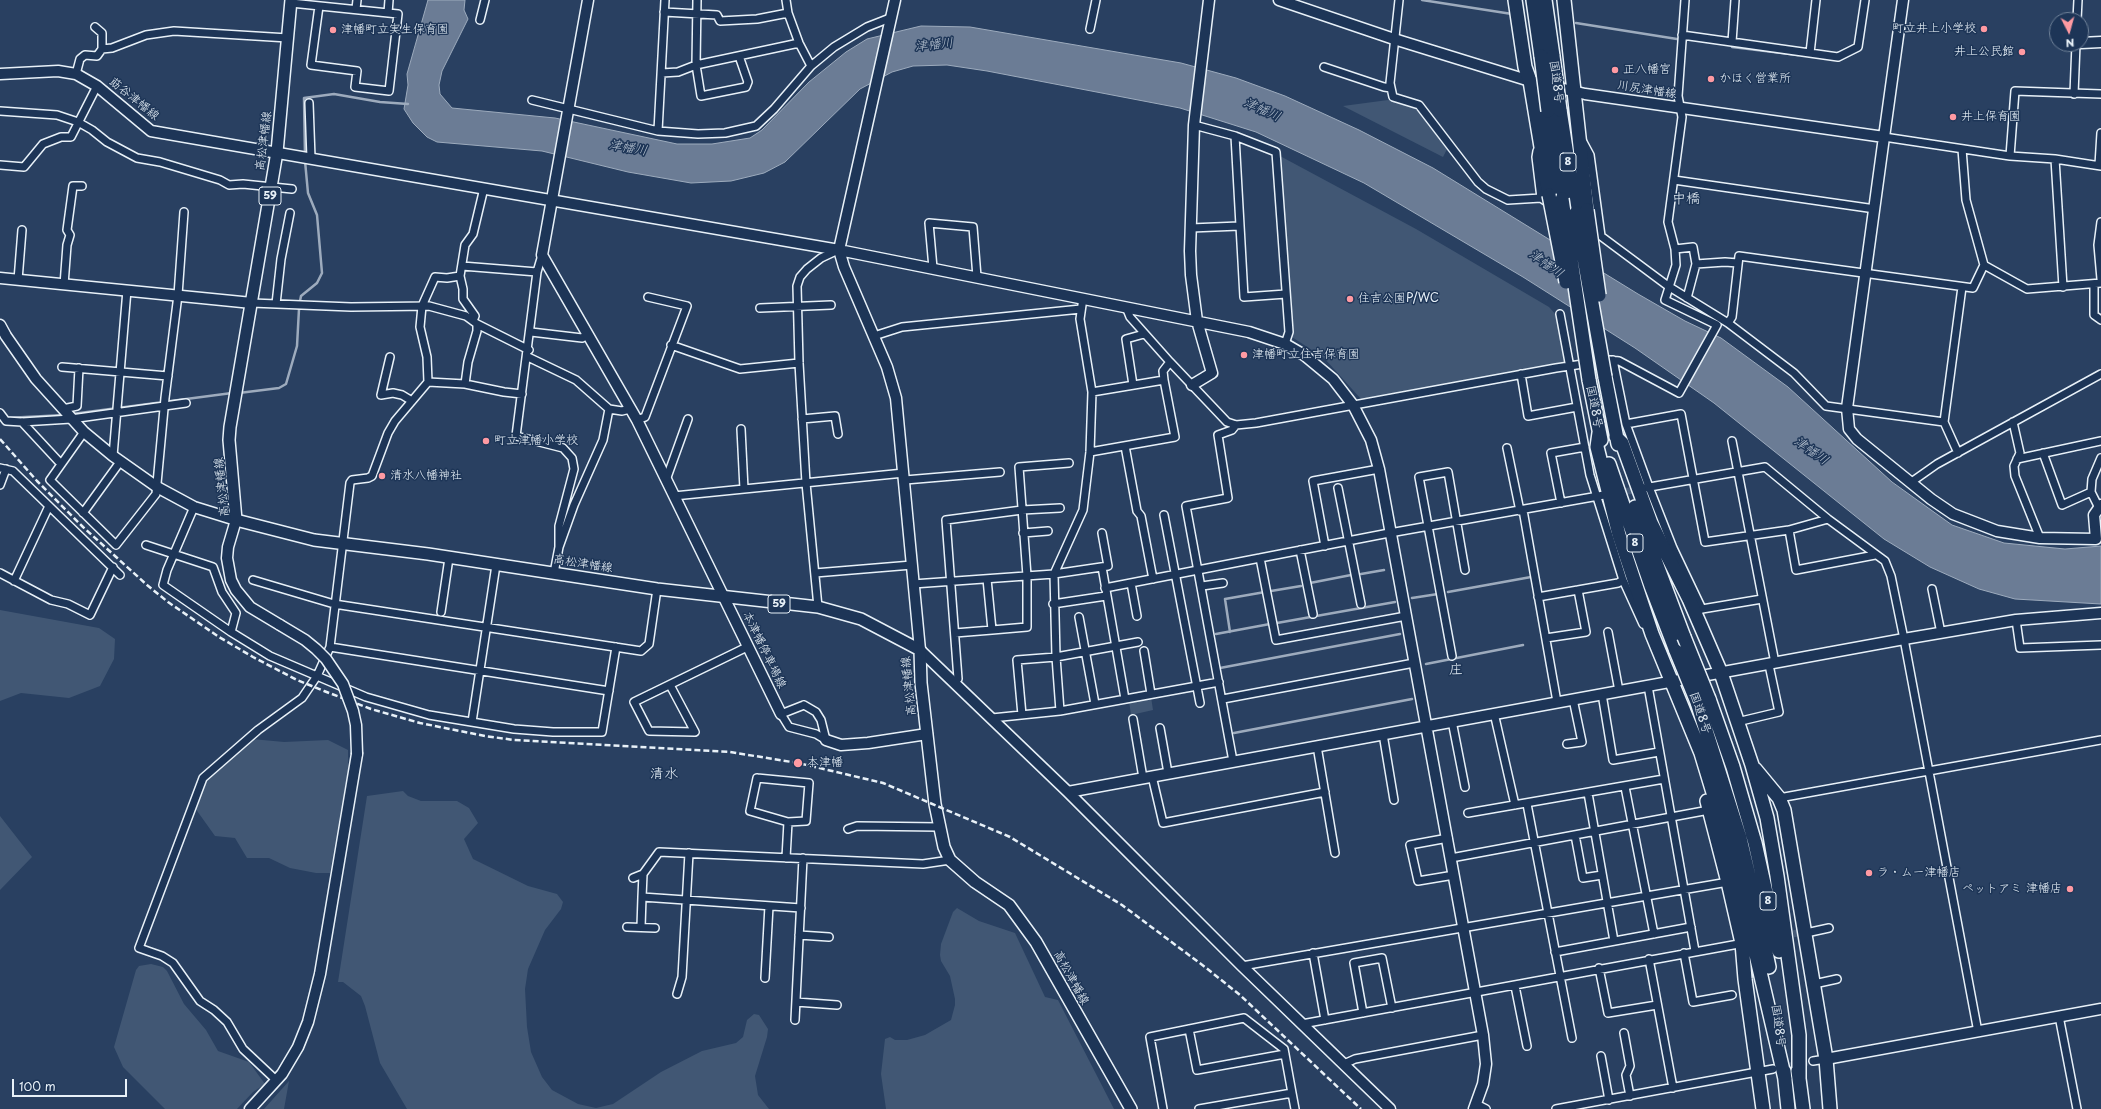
<!DOCTYPE html>
<meta charset="utf-8">
<style>
body{margin:0}
#map{position:relative;width:2101px;height:1109px;overflow:hidden;background:#294061;font-family:"Playpen Sans",sans-serif}
canvas{display:block}
.north{position:absolute;left:2049px;top:12px;width:40px;height:40px;box-sizing:border-box;background:#1d3557;border:1px solid #6e8097;border-radius:50%;rotate:174deg;font-size:11px;font-weight:700;line-height:16px;text-align:center;color:#e8f1f8}
.north::after{content:'';display:block;margin:auto;width:14px;height:18px;background:#ff9aa2;clip-path:polygon(50% 0,100% 100%,50% 72%,0 100%)}
.scale{position:absolute;left:12px;top:1079px;width:115px;height:18px;box-sizing:border-box;border:2px solid #e8f1f8;border-top:0;padding-left:5px;font-size:12px;line-height:14px;white-space:nowrap;color:#e8f1f8;-webkit-text-stroke:3px #1d3557;paint-order:stroke}
</style>
<div id="map">
<canvas width="2101" height="1109"></canvas>
<div class="north">N</div>
<div class="scale">100 m</div>
</div>
<script>
const ctx = document.querySelector('canvas').getContext('2d');
ctx.lineJoin = 'round';
function paint(path, color) { ctx.fillStyle = color; ctx.fill(path, 'evenodd'); }
const poly = rows => new Path2D(rows.map(r => 'M' + r).join(''));
function strokePath(path, color, width, dash) { ctx.strokeStyle = color; ctx.lineWidth = width; ctx.lineCap = dash ? 'butt' : 'round'; ctx.setLineDash(dash || []); ctx.stroke(path); }
function label(font, color, halo, rows, align = 'center') {
  ctx.font = font + ' "Playpen Sans","Klee One",sans-serif'; ctx.lineWidth = 3; ctx.setLineDash([]); ctx.textBaseline = 'middle'; ctx.strokeStyle = halo; ctx.fillStyle = color; for (const [text, x, y, turn = 0] of rows) {
    ctx.save(); ctx.translate(x, y); ctx.rotate((+turn || 0) * Math.PI / 180); ctx.textAlign = isNaN(turn) ? turn : align; if (halo) ctx.strokeText(text, 0, 0); ctx.fillText(text, 0, 0); ctx.restore();
  }
}
const green = poly([
 [1388,100,1415,107,1448,147,1443,157,1343,106],
 [1280,156,1416,229,1549,307,1557,316,1565,363,1361,399,1324,358,1292,337],
 [0,610,99,628,115,639,114,659,100,686,69,698,21,693,0,701],
 [1151,697,1153,710,1131,715,1129,701],
 [252,739,284,742,328,740,348,750,348,770,330,873,316,873,290,868,269,858,247,858,235,838,215,836,195,808,206,779],
 [403,791,408,796,421,801,457,801,469,808,478,823,464,839,473,859,528,886,557,894,563,902,561,909,545,930,528,969,525,989,527,1027,531,1052,542,1077,552,1090,578,1104,596,1108,613,1104,661,1072,702,1051,736,1043,743,1037,747,1020,754,1014,759,1015,768,1029,767,1037,755,1076,758,1095,769,1109,407,1109,380,1063,365,1006,361,996,343,982,338,982,367,796],
 [0,816,32,857,0,890],
 [957,908,979,921,1015,933,1045,997,1058,1000,1114,1109,886,1109,881,1074,885,1039,890,1037,895,1040,907,1040,925,1035,951,1020,955,1005,955,999,950,976,941,961,940,955,941,944,953,912],
 [151,964,163,967,167,971,184,1004,206,1030,218,1051,249,1062,265,1084,253,1092,237,1109,165,1109,123,1067,114,1047,136,970,139,966],
 [289,1081,284,1109,264,1109]
]);
const water = poly([
 [428,0,465,0,464,10,468,19,442,71,439,85,440,94,452,108,555,118,677,144,712,144,750,138,762,130,809,82,846,52,867,39,921,26,970,27,1181,63,1236,78,1285,96,1359,130,1433,168,1638,294,1685,321,1721,338,1788,387,1892,482,1952,525,2004,543,2065,549,2101,546,2101,604,2015,599,1979,589,1930,567,1884,539,1714,403,1635,348,1523,277,1364,183,1256,132,1180,108,987,71,947,65,913,66,892,72,860,89,785,162,764,173,731,181,691,183,628,172,542,151,437,142,427,137,413,123,404,109,408,85,407,74,428,0]
]);
const stream = poly([
 [1422,0,1512,14],
 [1576,23,1677,39],
 [1732,47,1798,55],
 [305,156,304,98,334,94,380,102,408,104],
 [300,301,301,296,317,283,322,273,317,215,308,193,305,161],
 [239,393,279,388,286,384,297,346,299,309],
 [72,414,232,393],
 [6,418,65,415],
 [1361,574,1384,570],
 [1310,583,1351,575],
 [1271,591,1301,586],
 [1448,592,1531,577],
 [1412,598,1438,594],
 [1277,623,1395,602],
 [1230,632,1225,599,1265,592],
 [1216,634,1270,624],
 [1426,664,1523,645],
 [1220,668,1400,634],
 [1234,733,1412,699]
]);
const streetTunnel = poly([
 [1616,493,1642,489],
 [1783,936,1797,933],
 [1780,1068,1813,1061]
]);
const street = poly([
 [697,0,696,65,701,96,746,87,748,82,739,56],
 [786,0,788,13,799,43,811,66],
 [1399,0,1390,83,1393,97,1419,105,1478,182,1486,189,1508,200,1541,198,1550,204],
 [291,3,398,14,389,91,355,87,357,71,311,65,319,6],
 [356,9,357,0],
 [664,12,717,15,720,21,757,19,788,13],
 [388,13,389,0],
 [480,20,485,0],
 [2077,20,2078,0],
 [1090,29,1096,0],
 [1682,35,1838,57,1858,47,1865,0],
 [1732,42,1735,0],
 [102,49,112,48,146,35,174,31,288,38],
 [1810,53,1816,0],
 [1324,67,1384,87,1391,88],
 [662,73,678,72,696,65,799,43],
 [76,74,80,59,85,55,97,56,102,49,102,33,95,27],
 [2074,94,2076,44],
 [532,100,658,131,698,134,725,133,756,126,774,109,811,66,834,47,867,27,890,18],
 [309,103,311,158],
 [0,111,57,115,78,122,92,130,107,142,137,158,160,162,220,180,229,185,243,184,292,189],
 [1194,125,1235,136,1276,152,1289,332,1285,344],
 [658,131,665,0],
 [1235,136,1244,297,1286,294],
 [1884,137,2010,156,2055,159,2101,166],
 [1583,142,1590,155,1601,236],
 [1962,149,1966,200,1984,265,2027,289,2101,283],
 [1537,151,1536,157,1541,198],
 [2010,156,2015,91,2101,94],
 [2055,159,2063,287],
 [0,165,24,167,43,144,61,137,71,137,97,86],
 [2099,165,2101,133],
 [1674,180,1875,209],
 [2101,222,2098,245,2101,279],
 [1191,228,1239,226],
 [1590,228,1668,286,1728,323,1794,373,1826,406,1944,422,1958,453],
 [1675,249,1693,247,1696,264,1725,262,1738,263],
 [542,255,537,272,516,436,563,448,572,458,574,469,559,526,559,547],
 [462,266,537,272],
 [933,268,929,223,973,227,977,277],
 [18,280,22,230],
 [64,285,67,245,70,235,67,230,73,186,82,186],
 [2094,285,2094,315,2101,320],
 [1687,298,1696,264],
 [252,303,351,307,429,306,466,316,477,324,529,350],
 [276,304,281,259,290,213],
 [1126,307,1130,317,1170,362,1227,422,1236,425,1256,423,1556,368,1610,360,1619,361,1679,393,1717,325,1665,300,1676,265,1675,249,1668,222,1682,117,1678,96,1685,0],
 [760,308,831,305],
 [1560,314,1590,475,1623,580,1643,624],
 [473,321,475,316,463,299,463,289,460,276,465,245,473,234,484,188],
 [1728,323,1732,317,1739,256,1973,288,1984,265],
 [531,332,582,338,588,335],
 [874,336,902,327,1081,309],
 [671,345,740,369,799,363],
 [390,357,381,395,393,393,402,395,412,401],
 [528,357,576,380,609,409,622,411,630,409],
 [1613,360,1626,424,1649,487,1673,548,1702,609,1695,612],
 [62,367,168,376],
 [1521,374,1528,416,1577,407],
 [428,382,465,384,504,392,522,394],
 [465,384,468,362,477,331,477,324],
 [1133,385,1126,339,1144,334],
 [1092,392,1164,380],
 [63,409,77,406,79,368],
 [0,413,6,421,22,422,71,419,186,403],
 [802,419,835,416,838,434],
 [637,420,645,417,687,306,648,297],
 [22,422,61,464],
 [1944,422,1962,287],
 [2013,422,2020,453,2014,466,2015,476,2040,538],
 [1626,424,1681,414,1705,542,1789,530,1828,519],
 [741,429,744,489],
 [84,432,50,480,116,545,156,494,165,398,178,295,184,212],
 [1732,441,1775,663],
 [1125,446,1137,511,1141,516,1153,579],
 [1507,448,1520,511],
 [1090,452,1175,437,1164,380,1163,371,1170,362],
 [2043,453,2062,505,2091,492],
 [113,456,127,290],
 [2017,459,2101,441],
 [0,468,13,471,120,575],
 [666,480,688,419],
 [905,480,1000,472],
 [1910,483,1937,464,2101,374],
 [0,485,6,469],
 [1338,488,1361,604],
 [1644,488,1765,467,1828,519,1885,561,1891,576,1904,639,1978,1032],
 [674,496,904,473],
 [1561,503,1551,453,1585,447],
 [2098,506,2091,492,2092,479,2101,458],
 [194,507,167,570,163,585,231,632,270,656,366,697,429,715,514,729,553,732,602,732,616,647],
 [1523,510,1557,702],
 [83,513,120,462],
 [1164,515,1200,703],
 [1789,530,1796,570,1875,555],
 [1023,533,1048,531],
 [146,545,213,567,222,592,236,613,231,632],
 [1325,546,1313,481,1379,469],
 [1300,550,1313,614],
 [1260,558,1276,640,1406,616],
 [1102,567,1125,699],
 [0,573,51,600,68,604,90,615,113,567],
 [554,573,559,547,574,505,603,440,609,409],
 [815,573,912,565],
 [987,579,992,630,1027,627,1027,576,1019,467,1069,463],
 [253,580,334,604,641,651,649,644,657,589],
 [14,581,49,506],
 [1131,583,1137,616],
 [913,584,1054,574,1108,566,1102,533],
 [1202,586,1223,583],
 [1105,588,1384,534,1604,495],
 [1932,589,1941,633],
 [1538,597,1618,583,1623,580],
 [1053,604,1106,596],
 [818,607,806,483,799,363,797,286,800,277,807,269,821,258,838,250],
 [1702,609,1762,599],
 [441,612,449,558],
 [1079,617,1095,704],
 [2016,620,2020,648,2101,645],
 [1608,632,1619,691],
 [955,633,992,630],
 [1546,638,1586,632,1578,590],
 [330,647,609,691],
 [1144,651,1151,694],
 [1452,656,1419,477,1448,472,1465,570],
 [954,682,958,679,946,520,1022,510,1060,508],
 [670,685,695,732,649,731,634,702,747,647],
 [1648,686,1695,951],
 [1602,694,1613,760,1659,752],
 [1223,699,1414,663],
 [804,705,816,712,821,720,826,740,816,734,789,727,781,714,804,705],
 [1060,711,1056,657,1054,574,1083,510,1090,452,1092,392,1080,319,1083,298],
 [1494,713,1515,805],
 [1022,715,1017,660,1056,657,1138,642],
 [992,718,1060,711,1219,682],
 [1133,719,1143,778],
 [1452,721,1465,787],
 [472,722,496,565],
 [1737,722,1779,712,1769,665],
 [1160,728,1168,773],
 [1383,734,1394,800],
 [1567,744,1582,742,1573,699],
 [1317,746,1335,853],
 [1233,761,1186,506,1228,498,1218,435,1232,430,1236,425],
 [1152,776,1163,823,1325,792],
 [757,778,809,783,806,821,788,822,750,811,757,778],
 [1625,787,1654,934],
 [1588,793,1614,941],
 [1779,798,2101,740],
 [1527,804,1572,1038],
 [1468,813,1664,779],
 [848,829,857,826,939,827],
 [1575,835,1583,878,1602,875],
 [1448,838,1410,845,1418,881,1454,875],
 [786,858,788,822],
 [1451,858,1709,810],
 [643,874,642,897,801,908],
 [633,878,643,874,659,852,923,864,950,860],
 [627,927,655,928],
 [641,927,642,897],
 [1806,933,1829,928],
 [799,935,829,937],
 [1555,952,1691,927],
 [1313,953,1325,1020],
 [1684,953,1693,1002,1732,995],
 [1649,959,1673,1088],
 [1242,966,1728,882],
 [1599,968,1608,1013,1657,1005],
 [765,978,769,906],
 [1814,984,1837,979],
 [1515,986,1527,1046],
 [677,994,682,977,689,853],
 [796,1002,837,1005],
 [1363,1013,1354,963,1382,958,1392,1008],
 [2059,1016,2077,1109],
 [795,1020,803,858],
 [1302,1024,1744,943],
 [1189,1029,1197,1070,1285,1054],
 [1624,1033,1630,1066,1626,1075,1630,1096],
 [1601,1056,1609,1100],
 [1813,1061,1826,1059],
 [1344,1064,1355,1059,1483,1035],
 [276,1080,243,1049,227,1022,214,1010,200,1001,173,963,162,956,139,948,203,778,258,730,302,698,317,676,330,647,350,483,352,480,368,478,372,476,388,433,395,421,428,382,427,357,420,327,422,306,435,277,447,278,460,276],
 [1292,1093,1295,1109],
 [1476,1104,1486,1109],
 [1163,1109,1150,1037,1244,1018,1284,1049,1292,1093,1199,1109],
 [1556,1109,1773,1069]
]);
const secondary = poly([
 [588,0,542,255,637,420,781,714],
 [895,0,839,250,844,267,887,367,896,398,920,650,1068,792,1242,966,1390,1109],
 [1279,0,1394,39,1530,81,1585,94,1884,137,1903,0],
 [2081,43,2101,42],
 [0,74,58,71,76,74,97,86,151,131,839,250,1249,332,1285,344,1304,355,1333,379,1353,405,1371,440,1379,469,1483,1035,1486,1064,1483,1084,1474,1109],
 [1884,137,1847,408,1849,429,1857,439,1931,499,1953,514,1997,531,2040,538,2096,539,2094,515,2101,505],
 [0,278,252,303],
 [0,325,6,336,36,379,84,432,113,456,157,487,194,507,236,520,228,547,227,558,231,580,236,590,250,607,280,625],
 [1192,385,1212,373,1197,321,1191,275,1190,251,1194,125,1209,0],
 [826,740,841,745,868,743,927,734],
 [1068,792,1904,639,2016,620,2101,613],
 [1826,1059,2101,1009],
 [250,1109,282,1074,298,1047,308,1022,320,974,357,754]
]);
const primary = poly([
 [291,0,277,152,230,427,229,440,236,520,314,540,428,554,657,589,818,607,861,619,920,650,921,683,935,804,944,847,950,860,975,882,1009,905,1036,942,1131,1109]
]);
const highway = poly([
 [1515,0,1525,67,1530,81,1549,195],
 [1533,0,1541,56],
 [1545,0,1553,56],
 [1564,0,1587,210],
 [1560,110,1576,213],
 [1548,111,1562,199],
 [1605,377,1618,444],
 [1589,380,1601,440],
 [1599,433,1597,447,1619,535,1652,634,1701,753,1735,865,1785,1079],
 [1616,437,1622,443,1651,523,1689,599,1721,673,1752,765,1767,818,1777,876,1799,1035,1799,1078],
 [1609,464,1651,586,1676,651],
 [1635,507,1684,637],
 [1709,699,1733,767,1755,843,1779,951],
 [1697,702,1740,838,1758,914,1769,967],
 [1755,769,1779,798,1784,810,1826,1059,1830,1109],
 [1707,801,1728,882,1742,943,1745,979,1763,1109],
 [1784,1071,1788,1109],
 [1798,1071,1803,1109]
]);
const rail = poly([
 [0,439,37,481,83,527,147,585,168,602,219,637,253,657,297,680,324,691,371,709,420,723,485,736,514,740,730,752,798,763,883,783,1010,837,1122,905,1205,967,1240,995,1361,1109]
]);
const secondaryBridge = poly([
 [280,625,305,640,316,649,326,659,343,684,353,711,356,725,357,754]
]);
const highwayBridge = poly([
 [1541,56,1548,111],
 [1553,56,1560,110],
 [1549,195,1566,282],
 [1562,199,1589,380],
 [1587,210,1599,295],
 [1576,213,1605,377],
 [1684,637,1709,699],
 [1676,651,1697,702]
]);
const markers = [
 [1984,29,4,"#ff9aa2"],
 [333,30,4,"#ff9aa2"],
 [2022,52,4,"#ff9aa2"],
 [1615,70,4,"#ff9aa2"],
 [1711,79,4,"#ff9aa2"],
 [1953,117,4,"#ff9aa2"],
 [1350,299,4,"#ff9aa2"],
 [1244,355,4,"#ff9aa2"],
 [486,441,4,"#ff9aa2"],
 [382,476,4,"#ff9aa2"],
 [798,763,5,"#ff9aa2"],
 [1869,873,4,"#ff9aa2"],
 [2070,889,4,"#ff9aa2"]
];
const shields = [
 [1568,162,16],
 [270,196,22],
 [1635,543,16],
 [779,604,22],
 [1768,901,16]
];
const shieldNames = [
 ["8",1568,162],
 ["59",270,196],
 ["8",1635,543],
 ["59",779,604],
 ["8",1768,901]
];
const poiNames = [
 ["町立井上小学校",1976,29,"right"],
 ["津幡町立実生保育園",341,30],
 ["井上公民館",2014,52,"right"],
 ["正八幡宮",1623,70],
 ["かほく営業所",1719,79],
 ["井上保育園",1961,117],
 ["住吉公園P/WC",1358,299],
 ["津幡町立住吉保育園",1252,355],
 ["町立津幡小学校",494,441],
 ["清水八幡神社",390,476],
 ["本津幡",807,763],
 ["ラ・ムー津幡店",1877,873],
 ["ペットアミ 津幡店",2062,889,"right"]
];
const streetNames = [
 ["国道8号",1556,82,82],
 ["川尻津幡線",1647,90,9],
 ["莇谷津幡線",134,99,39],
 ["高松津幡線",264,141,-83],
 ["国道8号",1594,407,79],
 ["高松津幡線",222,487,-96],
 ["高松津幡線",583,564,9],
 ["本津幡停車場線",764,650,64],
 ["高松津幡線",909,686,-96],
 ["国道8号",1700,713,71],
 ["高松津幡線",1071,978,61],
 ["国道8号",1778,1026,82]
];
const waterNames = [
 ["津幡川",934,45,-6],
 ["津幡川",1262,110,24],
 ["津幡川",628,148,10],
 ["津幡川",1546,264,35],
 ["津幡川",1811,451,35]
];
const quarterNames = [
 ["中橋",1686,199],
 ["庄",1456,670],
 ["清水",664,774]
];
paint(green, '#415774');
paint(water, '#6b7c95');
strokePath(water, '#9dabbd', 1);
strokePath(stream, '#9dabbd', 2.5);
strokePath(streetTunnel, '#465b78', 7, [7, 3.5]);
strokePath(street, '#e8f1f8', 10);
strokePath(secondary, '#e8f1f8', 13);
strokePath(primary, '#e8f1f8', 14);
strokePath(highway, '#e8f1f8', 16);
strokePath(street, '#1d3557', 7);
strokePath(secondary, '#1d3557', 10);
strokePath(primary, '#1d3557', 11);
strokePath(highway, '#1d3557', 13);
strokePath(rail, '#e8f1f8', 2.5, [6, 3]);
strokePath(secondaryBridge, '#e8f1f8', 13, []);
strokePath(highwayBridge, '#e8f1f8', 16, []);
strokePath(secondaryBridge, '#1d3557', 10);
strokePath(highwayBridge, '#1d3557', 13);
for (const [x, y, r, color] of markers) { const dot = new Path2D(); dot.arc(x, y, r, 0, 2 * Math.PI); ctx.fillStyle = color; ctx.fill(dot); strokePath(dot, '#1d3557', 1.5); }
for (const [x, y, w] of shields) { const box = new Path2D(); box.roundRect(x - w / 2, y - 9, w, 18, 3); ctx.fillStyle = '#1d3557'; ctx.fill(box); strokePath(box, '#e8f1f8', 1); }
label('bold 11px', '#e8f1f8', null, shieldNames);
label('12px', '#e8f1f8', '#1d3557', poiNames, 'left');
label('12px', '#e8f1f8', '#1d3557', streetNames);
label('italic 13px', '#b6c2d0', '#1d3557', waterNames);
label('14px', '#e8f1f8', '#1d3557', quarterNames);
</script>
